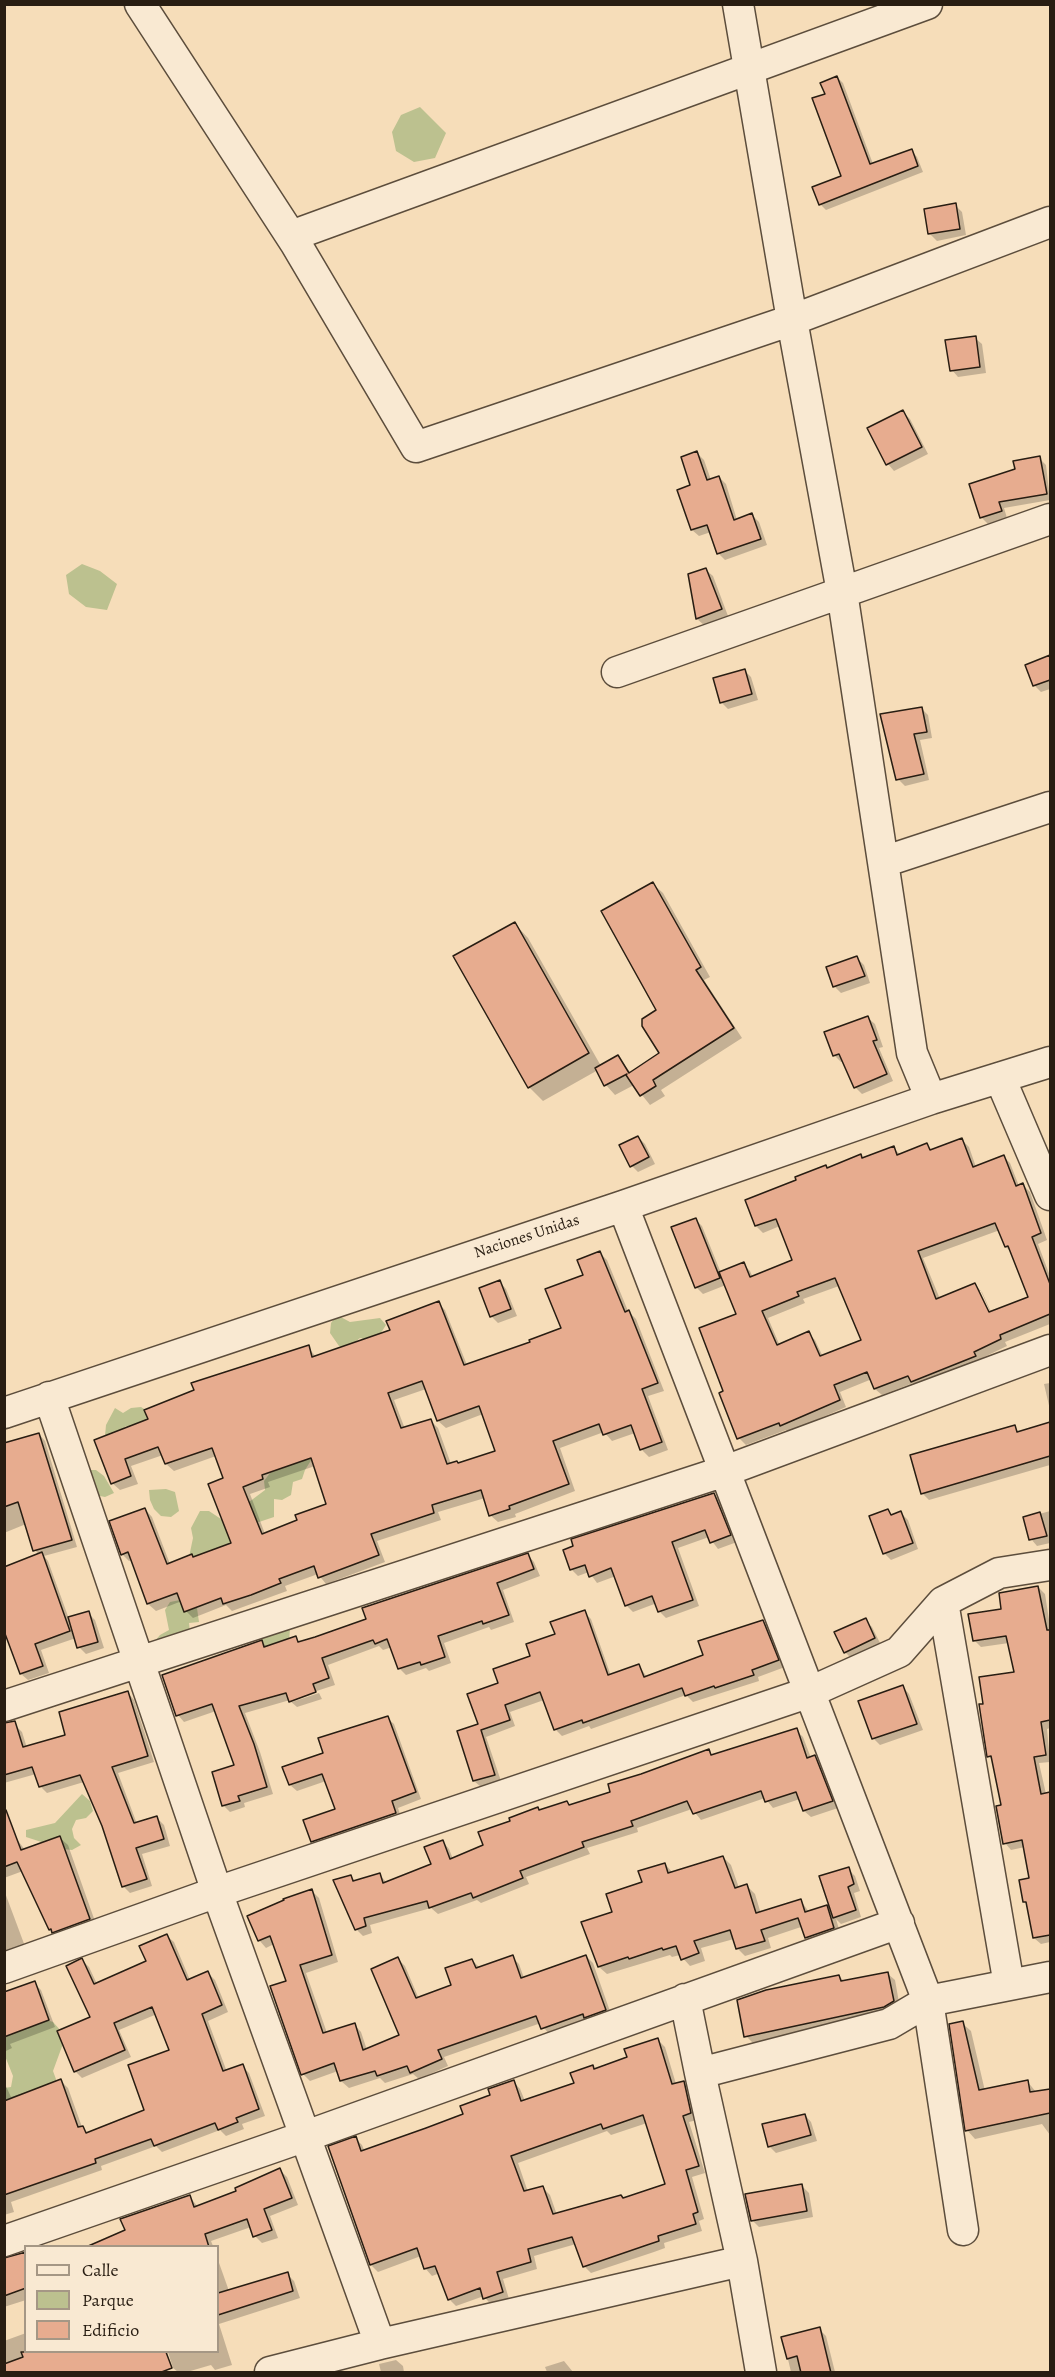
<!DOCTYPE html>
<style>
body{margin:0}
#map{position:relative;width:1055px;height:2377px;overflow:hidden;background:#f6ddb9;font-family:Alegreya,serif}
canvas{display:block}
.frame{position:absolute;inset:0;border:6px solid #281d12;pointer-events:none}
.legend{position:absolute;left:24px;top:2245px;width:195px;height:108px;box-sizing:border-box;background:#f9e9d2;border:2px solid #a59785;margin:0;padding:8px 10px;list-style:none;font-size:18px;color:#281d12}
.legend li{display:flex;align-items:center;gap:12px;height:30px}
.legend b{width:30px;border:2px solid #a59785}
</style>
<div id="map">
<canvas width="1055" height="2377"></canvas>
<div class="frame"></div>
<ul class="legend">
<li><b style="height:8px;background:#f9e9d2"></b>Calle</li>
<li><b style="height:16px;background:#bcc18f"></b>Parque</li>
<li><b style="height:16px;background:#e7ac8f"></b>Edificio</li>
</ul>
</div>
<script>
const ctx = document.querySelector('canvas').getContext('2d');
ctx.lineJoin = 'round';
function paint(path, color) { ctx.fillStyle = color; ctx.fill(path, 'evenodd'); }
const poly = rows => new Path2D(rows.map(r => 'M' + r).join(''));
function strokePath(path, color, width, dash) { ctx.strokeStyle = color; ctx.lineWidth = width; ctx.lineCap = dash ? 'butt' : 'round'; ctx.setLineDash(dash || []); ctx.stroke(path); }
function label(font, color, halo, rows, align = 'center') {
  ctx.font = font + ' Alegreya,serif'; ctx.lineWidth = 4.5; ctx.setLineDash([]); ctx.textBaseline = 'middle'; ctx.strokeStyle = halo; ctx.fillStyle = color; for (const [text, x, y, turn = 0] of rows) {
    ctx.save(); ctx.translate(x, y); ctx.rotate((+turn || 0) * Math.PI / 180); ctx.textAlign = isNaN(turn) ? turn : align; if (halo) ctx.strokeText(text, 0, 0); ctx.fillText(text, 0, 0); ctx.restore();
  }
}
const green = poly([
 [420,107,446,133,435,158,414,162,396,151,392,132,401,115],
 [82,564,100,571,117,584,107,610,86,607,69,594,66,575],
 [337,1315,350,1322,380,1318,386,1325,375,1342,360,1338,348,1348,343,1348,339,1346,330,1333,331,1323],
 [141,1407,149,1412,150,1424,134,1432,126,1426,119,1432,114,1441,105,1436,106,1425,115,1408,123,1413,131,1408],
 [315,1454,305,1470,302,1479,293,1482,291,1495,282,1500,274,1499,274,1517,256,1523,249,1502,265,1490,264,1481,270,1473],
 [87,1470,96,1470,104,1476,114,1493,105,1497,95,1495],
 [166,1489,175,1492,179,1511,171,1517,161,1516,154,1509,150,1500,149,1490],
 [200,1511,209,1511,227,1523,233,1531,228,1549,212,1561,189,1557,193,1538,191,1528],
 [180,1600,197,1608,199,1622,189,1623,190,1632,154,1642,160,1635,169,1630,165,1610,170,1602],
 [284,1623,290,1629,289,1641,265,1652,261,1643,260,1633],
 [82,1794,90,1801,93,1811,86,1818,76,1820,72,1829,74,1838,81,1845,72,1850,63,1849,26,1837,26,1830,55,1823],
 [41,2018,53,2022,61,2031,64,2041,53,2071,57,2082,5,2111,4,2088,11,2087,13,2076,5,2056,5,2033]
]);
const shadow = poly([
 [837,77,843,83,873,164,912,151,917,157,923,172,826,210,820,204,843,177,827,94],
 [955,205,962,212,966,235,937,241,930,234,926,210],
 [975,338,982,344,986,373,958,377,952,370],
 [903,412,910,419,928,454,894,471,888,464,869,428],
 [697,453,704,460,711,480,719,477,726,484,737,520,752,515,759,522,767,545,725,560,718,553,711,532,699,536,692,530,692,486],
 [1039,458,1046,465,1050,500,1004,508,1007,518,988,524,981,517,1017,470],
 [706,570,713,576,728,616,704,625,697,619,690,575],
 [1050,657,1050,689,1041,692,1034,685,1027,666],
 [744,670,751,677,758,700,728,709,721,702],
 [922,709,928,715,932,738,920,740,929,780,905,786,898,779],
 [653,884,663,893,710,977,704,980,742,1038,661,1090,665,1096,650,1105,634,1085,615,1095,606,1085,598,1070,543,1101,529,1087,515,924,528,938,601,1066,618,1057,631,1073,661,1053],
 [857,958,864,965,870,983,841,993,835,987,828,968],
 [868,1018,875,1024,883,1047,879,1048,893,1081,862,1094,855,1087,844,1061,841,1062,834,1055],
 [638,1137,645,1144,655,1164,638,1172,632,1166],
 [962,1140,969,1147,976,1167,1003,1156,1010,1163,1019,1186,1023,1185,1030,1192,1047,1240,1038,1244,1050,1276,1050,1324,1005,1342,1007,1346,980,1359,982,1363,919,1388,913,1383,882,1395,875,1389,872,1379,840,1392,846,1407,788,1432,786,1430,746,1445,739,1438,725,1392,738,1315,726,1285,703,1294,696,1287,695,1219,702,1226,721,1273,743,1264,750,1271,753,1278,794,1261,780,1226,763,1233,756,1226,747,1201,860,1156,864,1159,893,1148,901,1155,927,1145,932,1150],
 [1000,1230,1006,1247,1012,1253,1029,1297,991,1312,982,1292,975,1285,940,1299,923,1258],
 [839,1286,863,1341,823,1357,815,1340,808,1333,780,1346,768,1318,805,1303,803,1299],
 [977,1291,981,1291,993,1318,990,1319],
 [600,1253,607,1260,628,1311,636,1319,664,1391,648,1396,668,1450,649,1457,642,1450,635,1433,612,1441,604,1432,560,1448,575,1491,515,1514,516,1517,498,1522,490,1515,485,1498,438,1512,441,1520,377,1541,385,1562,326,1584,318,1574,285,1586,287,1591,232,1611,226,1605,193,1618,186,1611,182,1601,156,1611,148,1604,132,1560,129,1561,122,1554,145,1509,152,1517,170,1564,194,1558,233,1544,225,1479,216,1456,174,1471,166,1464,163,1455,131,1466,138,1484,120,1490,112,1483,96,1441,150,1420,308,1347,316,1357,392,1331,438,1303,445,1310,467,1365,532,1343,563,1329,585,1275],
 [426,1389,438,1421,446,1428,483,1414,497,1452,459,1464,451,1464,438,1428,430,1420,405,1429,394,1400],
 [315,1466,328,1505,299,1521,265,1534,250,1494,270,1487,268,1482],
 [500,1282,506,1289,517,1316,498,1323,491,1316],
 [1050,1383,1050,1410,1044,1384],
 [1050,1424,1050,1465,929,1500,922,1493,1014,1427,1020,1433],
 [39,1434,45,1441,77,1547,44,1556,48,1561,69,1619,88,1613,95,1620,104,1648,86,1654,79,1647,76,1638,41,1650,49,1673,28,1680,21,1674,6,1632,4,1632,4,1568,39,1555,35,1550,26,1524,4,1533,4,1444],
 [714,1494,721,1501,737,1542,718,1549,709,1537,678,1548,699,1606,666,1618,659,1611,657,1603,633,1612,626,1605,616,1576,597,1583,589,1572,578,1576,571,1569],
 [888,1510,893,1516,901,1513,908,1520,918,1549,891,1560,884,1553],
 [1050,1511,1050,1543,1037,1546,1031,1539,1025,1518],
 [528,1555,534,1562,540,1576,503,1590,514,1622,491,1630,489,1627,444,1643,451,1663,429,1671,426,1668,406,1675,400,1669,392,1647,383,1650,379,1646,328,1665,335,1685,292,1699,292,1702,319,1693,322,1699,297,1707,290,1701,290,1700,245,1713,260,1752,273,1794,244,1803,245,1807,230,1812,223,1805,236,1766,216,1711,184,1722,178,1715,262,1642,267,1647,295,1638,300,1643,368,1620],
 [1038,1587,1045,1594,1050,1626,1050,1728,1047,1729,1050,1762,1039,1763,1046,1794,1050,1794,1050,1942,1041,1944,1034,1938,1028,1905,1024,1901,1030,1879,1025,1847,1011,1850,1005,1843,1002,1806,993,1761,989,1756,985,1705,1016,1673,1009,1643,981,1647,975,1641,1003,1610],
 [584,1612,591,1619,611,1676,639,1666,647,1677,705,1656,763,1621,770,1628,785,1667,758,1677,759,1681,693,1702,686,1695,591,1729,589,1726,562,1736,555,1729,544,1700,510,1712,515,1726,486,1737,501,1781,481,1787,474,1781,459,1732,480,1725,500,1684],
 [865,1620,872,1627,881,1645,852,1659,845,1652],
 [903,1687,909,1694,923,1730,880,1745,873,1738],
 [128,1693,134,1700,154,1762,118,1773,137,1824,157,1818,164,1825,170,1846,142,1854,152,1886,130,1893,123,1886,103,1826,84,1782,47,1793,40,1786,36,1774,4,1783,4,1729,15,1725,22,1732,27,1748,67,1736],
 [387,1718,394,1724,421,1799,398,1808,402,1820,319,1848,312,1841,337,1810,326,1781,297,1791,290,1785,325,1754],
 [796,1730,803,1737,811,1758,815,1757,822,1763,838,1808,811,1817,804,1811,800,1799,773,1808,765,1798,701,1820,692,1809,637,1828,638,1832,587,1848,590,1854,526,1877,529,1884,481,1903,477,1900,438,1914,431,1908,370,1925,372,1933,363,1936,356,1929,351,1876,356,1882,379,1874,387,1883,433,1865,443,1842,449,1849,453,1859,485,1846,540,1812,567,1803,571,1806,612,1793,708,1751,714,1756],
 [4,1822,25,1850,60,1838,68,1845,97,1927,61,1940,50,1929,23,1871,4,1878],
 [723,1857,731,1865,739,1888,747,1886,755,1894,761,1914,801,1901,809,1912,826,1907,832,1913,848,1869,855,1876,860,1891,854,1893,861,1917,841,1924,836,1919,841,1936,814,1945,806,1938,801,1927,768,1938,771,1948,745,1956,737,1948,734,1939,701,1948,705,1961,690,1966,680,1955,672,1957,670,1955,607,1974,599,1967,613,1912,665,1864,673,1873],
 [4,1890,26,1949,4,1955],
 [312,1891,319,1898,338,1962,306,1973,327,2033,354,2024,361,2032,367,2050,401,2036,398,1959,405,1966,419,1999,453,1986,472,1960,480,1968,512,1957,519,1964,524,1978,586,1956,593,1963,612,2017,550,2036,541,2023,444,2057,448,2066,419,2079,413,2074,385,2083,380,2078,349,2088,341,2081,338,2071,310,2081,303,2074,288,1982,274,1944,266,1948,259,1940],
 [167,1936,174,1942,190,1980,208,1973,215,1980,228,2012,208,2021,227,2072,242,2066,249,2073,265,2116,242,2124,244,2129,226,2136,220,2130,162,2152,156,2146,101,2166,102,2170,11,2202,14,2212,4,2215,4,2082,11,2097,61,2081,68,2088,82,2127,88,2133,146,2111,171,2051,157,2014,119,2030,131,2057,82,2078,75,2071,92,2018,82,1960,89,1967,97,1984,148,1962],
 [888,1974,895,1980,900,2008,891,2013,753,2043,746,2036,839,1976,845,1982],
 [34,1983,41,1990,55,2027,10,2044,12,2048,4,2052,4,1993],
 [962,2023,971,2031,985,2091,1027,2081,1036,2092,1050,2090,1050,2135,1042,2124,975,2139,967,2130],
 [658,2040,665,2047,676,2084,684,2082,691,2089,697,2120,689,2122,705,2173,692,2177,704,2219,699,2221,702,2231,664,2243,665,2248,654,2252,591,2273,584,2266,576,2244,534,2256,537,2269,503,2279,509,2299,491,2305,484,2296,456,2306,449,2299,440,2273,432,2276,425,2268,421,2256,378,2272,371,2265,330,2147,355,2138,362,2145,365,2152,465,2115,513,2081,520,2089,525,2101,576,2083,593,2067,596,2070,629,2058],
 [647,2123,667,2184,624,2200,557,2215,550,2195,543,2188,528,2192,518,2163,607,2131,611,2135],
 [805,2115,811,2122,817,2141,776,2153,769,2146],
 [280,2170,287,2177,298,2205,270,2216,278,2238,262,2243,255,2236,251,2227,211,2241,213,2246,97,2246,189,2196,198,2207,238,2192],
 [802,2186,809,2193,813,2217,759,2227,752,2220],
 [26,2254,26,2300,4,2307,4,2261],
 [218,2260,229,2291,287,2274,294,2281,300,2298,219,2324,232,2365,215,2370,211,2365,187,2372,178,2372,173,2368,168,2352,218,2352],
 [819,2329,826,2336,835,2372,791,2372,783,2338],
 [26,2333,26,2352,136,2352,144,2372,4,2372,4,2341],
 [396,2360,403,2366,404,2372,381,2372,379,2364],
 [564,2361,573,2372,547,2372,545,2367]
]);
const building = poly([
 [837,76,870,164,912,149,918,166,819,205,812,187,841,176,812,98,825,94,820,83,837,76],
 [956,203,960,229,928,234,924,209,956,203],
 [976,336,980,367,950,371,945,340,976,336],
 [903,410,922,447,886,465,867,428,903,410],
 [697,451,707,480,719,476,734,520,752,513,761,539,717,554,707,525,691,530,677,490,690,485,681,457,697,451],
 [1040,456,1047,494,999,502,1002,511,980,518,969,484,1015,469,1013,461,1040,456],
 [706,568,722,609,696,619,688,574,706,568],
 [1050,655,1050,680,1033,686,1025,665,1050,655],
 [745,669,752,694,720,703,713,678,745,669],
 [922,707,927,732,914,734,924,774,896,780,880,714,922,707],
 [653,882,701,967,696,970,734,1028,653,1080,656,1086,640,1096,626,1075,627,1074,604,1086,595,1068,618,1055,629,1073,659,1053,642,1026,642,1019,656,1010,601,911,653,882],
 [515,922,589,1053,528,1088,453,956,515,922],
 [857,956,865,976,833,987,826,967,857,956],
 [868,1016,877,1040,873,1041,887,1074,854,1088,839,1054,833,1056,824,1032,868,1016],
 [638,1136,649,1157,630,1167,619,1145,638,1136],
 [962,1138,973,1167,1004,1155,1016,1186,1023,1183,1041,1233,1032,1237,1050,1284,1050,1314,1000,1335,1001,1339,974,1352,976,1356,911,1382,908,1376,874,1389,867,1372,834,1385,840,1400,780,1426,779,1423,737,1439,719,1393,723,1391,699,1328,736,1314,719,1272,744,1262,750,1277,792,1260,776,1219,755,1226,745,1200,796,1180,795,1177,826,1165,827,1168,861,1154,862,1158,894,1146,897,1155,927,1143,930,1150,962,1138],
 [995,1223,1005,1247,1008,1246,1028,1297,989,1312,975,1283,936,1299,918,1251,995,1223],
 [835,1278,861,1340,820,1356,809,1331,777,1345,762,1311,799,1296,797,1292,835,1278],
 [696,1218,720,1278,695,1288,671,1227,696,1218],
 [600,1251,625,1312,629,1310,658,1383,642,1389,662,1442,640,1450,631,1425,603,1435,599,1424,553,1441,569,1484,509,1506,510,1509,489,1516,481,1490,432,1505,434,1513,371,1534,379,1555,318,1578,314,1566,279,1579,281,1583,251,1595,223,1604,221,1598,184,1612,177,1593,147,1604,128,1552,121,1555,109,1521,145,1508,167,1564,192,1554,193,1557,231,1543,208,1484,223,1478,212,1448,165,1464,158,1447,125,1459,131,1476,111,1484,94,1440,148,1419,144,1410,194,1390,191,1383,309,1345,312,1357,390,1330,386,1321,439,1301,464,1365,530,1342,529,1340,561,1328,545,1289,583,1275,577,1260,600,1251],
 [422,1381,437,1421,479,1406,495,1451,458,1463,457,1461,447,1464,431,1419,401,1428,388,1393,422,1381],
 [311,1458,326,1504,295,1515,297,1520,262,1534,243,1487,263,1479,262,1475,311,1458],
 [500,1280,511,1309,490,1317,479,1288,500,1280],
 [1050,1422,1050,1456,921,1494,910,1455,1015,1425,1017,1432,1050,1422],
 [39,1433,72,1540,33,1551,18,1502,4,1507,4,1443,39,1433],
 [714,1493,731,1535,710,1543,705,1530,672,1542,693,1600,658,1612,652,1596,625,1606,611,1568,589,1577,585,1565,570,1570,563,1550,573,1546,571,1539,714,1493],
 [888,1509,891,1515,901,1511,913,1543,883,1554,869,1516,888,1509],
 [1040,1512,1047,1536,1029,1540,1023,1517,1040,1512],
 [42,1552,70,1631,35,1644,43,1666,20,1674,4,1631,4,1567,42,1552],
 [528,1553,534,1569,497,1583,509,1615,483,1624,482,1621,438,1636,445,1657,421,1665,420,1662,398,1669,387,1639,375,1644,373,1640,322,1658,329,1678,313,1684,316,1692,289,1702,286,1693,239,1706,254,1744,267,1787,238,1796,240,1801,222,1806,212,1772,234,1765,212,1704,176,1716,162,1675,262,1640,264,1647,296,1636,298,1642,315,1637,366,1619,362,1608,528,1553],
 [1038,1586,1047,1630,1050,1630,1050,1720,1041,1722,1046,1755,1034,1757,1041,1794,1050,1792,1050,1935,1033,1938,1026,1902,1023,1902,1019,1880,1029,1878,1022,1840,1003,1844,996,1806,1001,1805,991,1756,987,1757,979,1704,983,1704,979,1677,1014,1672,1006,1636,973,1641,968,1614,1001,1609,999,1593,1038,1586],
 [585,1610,608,1675,639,1664,644,1677,703,1655,698,1641,763,1620,779,1660,752,1670,754,1675,715,1688,714,1686,685,1696,682,1688,583,1723,582,1720,554,1730,540,1692,505,1705,510,1720,481,1730,495,1775,473,1781,457,1731,478,1724,467,1694,498,1683,493,1669,530,1656,526,1644,555,1634,550,1622,585,1610],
 [89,1611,98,1642,77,1648,68,1617,89,1611],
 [866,1618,875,1638,844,1653,834,1632,866,1618],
 [903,1685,917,1724,872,1739,858,1701,903,1685],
 [128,1691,148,1756,112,1767,134,1823,157,1816,164,1839,136,1848,147,1879,122,1887,102,1826,80,1775,39,1787,32,1767,4,1775,4,1723,15,1721,23,1747,65,1735,59,1712,128,1691],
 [388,1716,416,1792,392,1801,396,1813,311,1842,303,1820,335,1809,322,1774,289,1785,282,1767,323,1753,318,1738,388,1716],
 [797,1728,807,1758,815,1755,833,1801,803,1811,796,1792,765,1802,761,1791,693,1814,687,1801,631,1821,633,1826,582,1842,584,1847,520,1871,523,1878,473,1898,471,1893,429,1908,427,1901,364,1918,366,1926,355,1930,333,1880,351,1875,353,1881,380,1873,383,1883,431,1864,424,1847,443,1840,450,1859,483,1845,478,1832,510,1821,509,1818,538,1807,539,1810,567,1801,569,1805,610,1792,608,1784,641,1774,709,1749,711,1755,797,1728],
 [6,1810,21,1850,60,1836,90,1919,52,1933,51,1929,49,1930,17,1862,4,1867,4,1811,6,1810],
 [723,1856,735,1888,747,1884,756,1913,801,1899,805,1912,827,1905,834,1928,805,1938,798,1918,761,1930,765,1941,736,1949,730,1930,694,1941,699,1953,681,1960,676,1946,663,1950,662,1948,629,1959,628,1957,598,1967,581,1922,612,1912,606,1894,642,1882,638,1871,665,1863,668,1873,723,1856],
 [849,1867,854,1884,848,1887,856,1910,833,1918,819,1876,849,1867],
 [312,1889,332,1955,300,1965,323,2033,355,2023,363,2050,399,2035,371,1969,398,1957,416,1998,451,1985,445,1968,472,1959,476,1968,513,1955,521,1978,586,1955,606,2010,584,2018,583,2014,541,2029,536,2016,438,2050,442,2059,410,2073,407,2066,377,2076,375,2071,340,2081,334,2063,301,2075,270,1986,286,1981,270,1936,258,1941,247,1916,284,1900,283,1899,312,1889],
 [167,1934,187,1980,208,1971,222,2005,202,2014,223,2071,243,2064,259,2109,236,2118,238,2122,218,2130,215,2123,154,2146,151,2139,95,2159,96,2163,4,2195,4,2101,61,2079,78,2127,83,2126,86,2133,144,2110,128,2065,169,2050,152,2007,114,2023,125,2050,74,2072,57,2031,90,2017,66,1966,82,1958,94,1984,146,1961,139,1946,167,1934],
 [888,1972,894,2001,884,2007,744,2037,737,2000,766,1990,839,1975,841,1981,888,1972],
 [35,1981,49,2020,4,2037,4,1992,35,1981],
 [963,2021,979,2090,1028,2080,1030,2092,1050,2089,1050,2113,965,2131,949,2024,963,2021],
 [658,2038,672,2084,684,2081,691,2113,683,2116,699,2166,686,2170,698,2212,693,2214,696,2224,658,2236,659,2241,647,2245,583,2267,572,2237,528,2249,531,2262,497,2272,503,2292,483,2299,480,2288,448,2300,435,2266,424,2269,417,2248,370,2265,328,2146,356,2136,361,2151,426,2128,463,2114,460,2106,490,2095,488,2089,514,2080,521,2101,574,2083,570,2073,593,2065,594,2069,627,2057,624,2049,658,2038],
 [643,2115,665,2184,623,2198,621,2195,553,2214,543,2186,524,2191,511,2156,601,2124,603,2129,643,2115],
 [805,2114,811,2135,768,2147,762,2124,805,2114],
 [280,2168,292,2198,264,2209,272,2230,253,2237,247,2219,205,2234,209,2247,86,2247,125,2230,120,2219,190,2195,194,2207,236,2191,235,2188,280,2168],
 [802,2184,807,2211,751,2221,745,2194,802,2184],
 [26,2252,26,2288,4,2296,4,2258,26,2252],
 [288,2272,293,2291,218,2315,218,2293,288,2272],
 [820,2327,831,2373,801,2373,797,2356,787,2359,781,2337,820,2327],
 [21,2352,166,2352,172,2368,159,2373,4,2373,4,2364,23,2357,21,2352]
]);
const minor = poly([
 [140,4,296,244,416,447,792,320,1050,222],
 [738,4,792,320,842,592,912,1053,931,1099],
 [291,236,927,4],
 [617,672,1050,519],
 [883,862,1050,807],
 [1000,1078,1050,1195],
 [623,1206,928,2001,963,2230],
 [49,1397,217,1892,380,2344],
 [4,1413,623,1206,931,1099,1050,1062],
 [943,1602,1009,1985],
 [4,1706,725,1471,1050,1350],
 [4,1968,217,1892,810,1692,899,1652,943,1602,999,1573,1050,1565],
 [685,1999,700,2073,742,2261,761,2372],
 [700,2073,889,2024,928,2001,1050,1977],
 [4,2241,306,2136,899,1923],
 [270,2372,380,2344,742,2261]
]);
const streetNames = [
 ["Naciones Unidas",527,1237,-18]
];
paint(green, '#bcc18f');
paint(shadow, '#0003');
paint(building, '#e7ac8f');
strokePath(building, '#281d12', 1.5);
strokePath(minor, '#5c4d3c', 33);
strokePath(minor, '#f9e9d2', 30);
label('16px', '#281d12', '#f9e9d2', streetNames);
</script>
